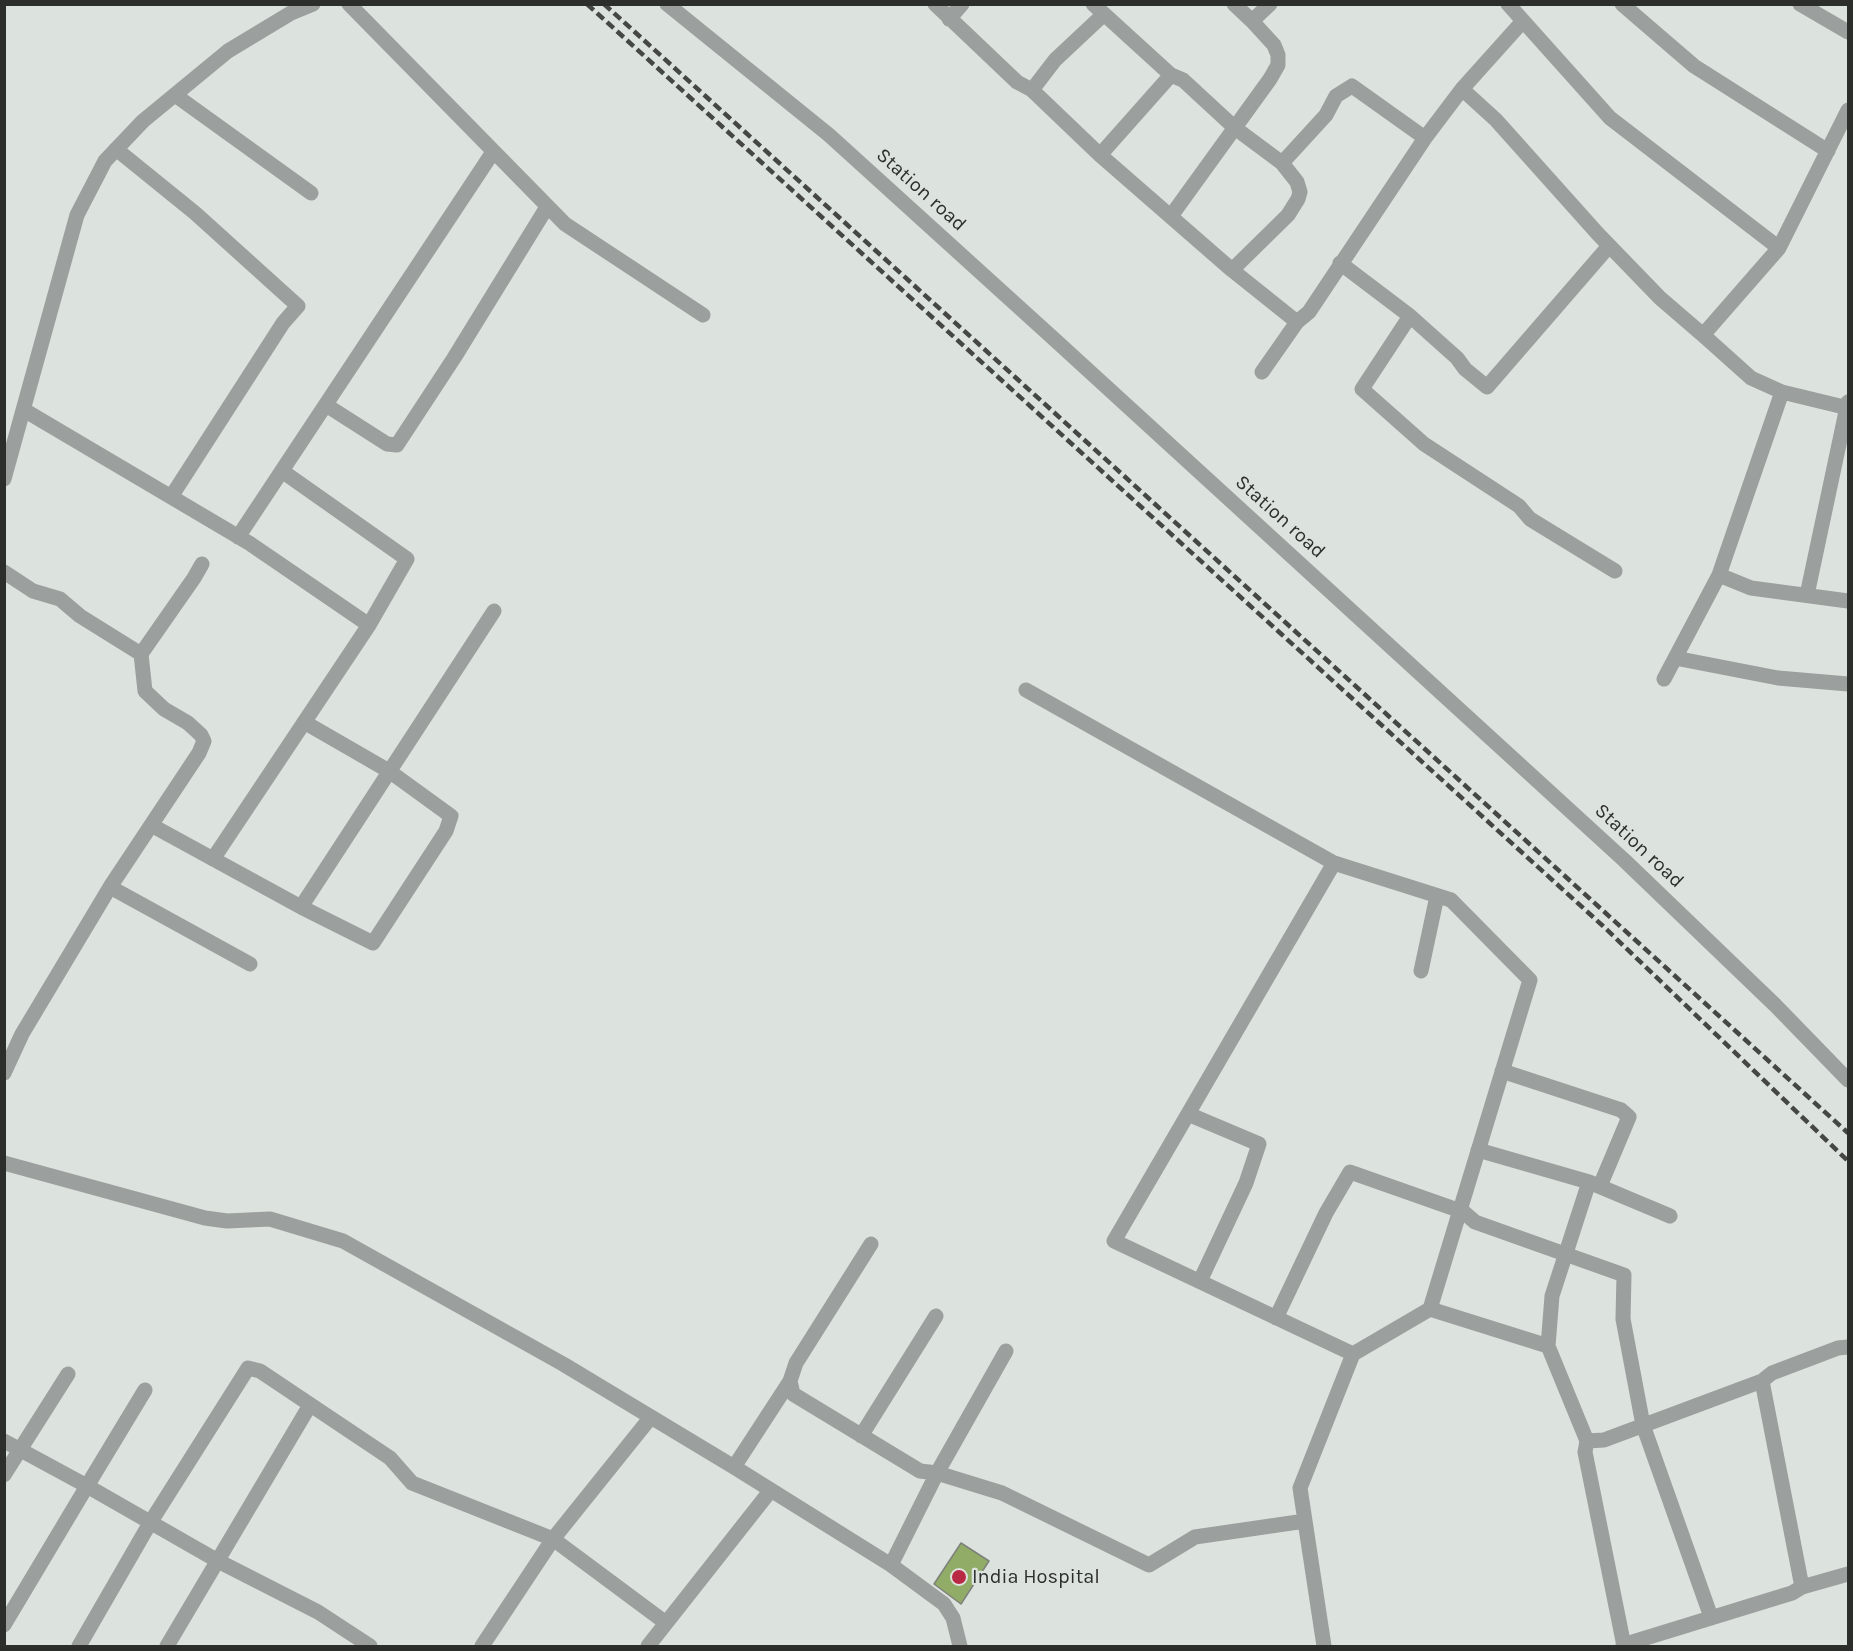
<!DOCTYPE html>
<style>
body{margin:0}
#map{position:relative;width:1853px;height:1651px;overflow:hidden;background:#dce2dd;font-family:Karla,sans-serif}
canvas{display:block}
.frame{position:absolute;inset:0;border:6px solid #2c2e2c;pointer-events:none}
</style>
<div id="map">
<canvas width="1853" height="1651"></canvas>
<div class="frame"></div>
</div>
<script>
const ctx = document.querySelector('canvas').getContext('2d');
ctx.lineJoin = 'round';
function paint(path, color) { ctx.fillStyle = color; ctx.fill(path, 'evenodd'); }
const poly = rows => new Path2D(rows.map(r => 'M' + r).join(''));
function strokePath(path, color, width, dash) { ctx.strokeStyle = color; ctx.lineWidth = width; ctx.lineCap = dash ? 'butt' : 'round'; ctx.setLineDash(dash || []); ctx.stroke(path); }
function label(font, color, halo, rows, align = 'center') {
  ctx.font = font + ' Karla,sans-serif'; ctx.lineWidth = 4.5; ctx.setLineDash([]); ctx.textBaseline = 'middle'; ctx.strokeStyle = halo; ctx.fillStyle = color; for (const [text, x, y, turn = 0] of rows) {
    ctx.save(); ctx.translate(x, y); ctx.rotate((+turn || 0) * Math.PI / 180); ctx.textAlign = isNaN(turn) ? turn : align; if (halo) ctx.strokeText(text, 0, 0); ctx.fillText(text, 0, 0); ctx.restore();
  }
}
const building = poly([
 [961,1543,989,1561,961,1604,934,1584,961,1543]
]);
const minor = poly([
 [349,4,565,224,703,315],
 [667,4,829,135,1054,339,1624,860,1775,1005,1848,1080],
 [935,4,1017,82,1032,90,1100,155,1232,270,1297,322,1309,312,1425,138,1462,89,1523,21],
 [1093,4,1171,75,1183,80,1235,128,1282,163,1297,182,1300,192,1298,199,1288,215,1232,270],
 [1508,4,1610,118,1779,248],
 [1622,4,1694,66,1828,151],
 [1800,4,1848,32],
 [949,19,962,4],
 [1252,21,1270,4],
 [1462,89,1496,120,1598,234,1660,298,1703,335,1751,378,1782,392,1848,408],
 [1032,90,1055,60,1103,15],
 [175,95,311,193],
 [116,149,195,213,298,306,283,323,171,497],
 [1100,155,1171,75],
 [1282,163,1326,115,1336,96,1352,86,1425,138],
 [1171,216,1270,79,1278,65,1278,55,1274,45,1252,21,1234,4],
 [1340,263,1410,316,1457,358,1465,369,1487,387,1609,246],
 [1410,316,1362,389,1424,444,1519,506,1530,519,1615,571],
 [1703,335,1779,248,1848,110],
 [1262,372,1297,322],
 [326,405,387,444,397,445,454,358,547,207],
 [24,410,249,543,369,625],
 [4,479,77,215,105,161,143,121,228,51,291,13,313,4],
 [238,537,493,152],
 [4,572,33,591,60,599,80,616,141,654],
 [1719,575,1751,588,1848,601],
 [1807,595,1848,402],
 [1675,658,1778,678,1848,684],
 [1664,679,1719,575,1782,392],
 [1026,690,1334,863,1451,900,1530,980,1430,1309,1353,1354],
 [151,825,301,907,373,943,446,831,451,816,389,771,304,722],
 [213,859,369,625,407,559,282,471],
 [110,887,250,964],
 [301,907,494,611],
 [1421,971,1437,896],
 [1502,1071,1621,1110,1629,1117,1600,1186],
 [4,1073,22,1034,110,887,199,753,204,741,201,735,188,723,164,709,145,691,141,654,194,578,202,564],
 [1188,1114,1259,1144,1246,1183,1200,1281],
 [1478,1150,1589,1182,1670,1216],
 [4,1163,205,1218,227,1221,270,1219,343,1241,563,1364,734,1467,891,1565,944,1604,953,1618,960,1646],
 [871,1244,796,1363,790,1381,793,1394,920,1471,937,1473,1002,1493,1149,1565,1195,1537,1305,1521],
 [1430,1309,1548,1346],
 [1276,1318,1326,1213,1350,1172,1455,1209,1460,1209,1475,1222,1624,1275,1623,1319,1643,1425,1711,1617],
 [1762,1381,1802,1587],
 [861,1436,936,1316],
 [4,1441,87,1486,145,1390],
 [1587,1441,1548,1346,1552,1296,1589,1182],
 [734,1467,790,1381],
 [4,1475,68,1374],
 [891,1565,937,1473,1006,1351],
 [4,1625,87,1486,218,1561,318,1612,370,1646],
 [1623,1645,1792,1593,1802,1587,1848,1574],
 [79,1646,150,1523,248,1368,260,1371,390,1458,412,1483,553,1539,666,1623],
 [167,1646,310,1405],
 [482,1646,553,1539,651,1417],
 [648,1646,771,1490],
 [1324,1646,1300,1488,1353,1354,1114,1241,1334,863],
 [1624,1646,1585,1452,1587,1441,1604,1440,1762,1381,1772,1373,1838,1348,1848,1347]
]);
const rail = poly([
 [587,4,1603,926,1848,1161],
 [604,4,1848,1133]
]);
const markers = [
 [959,1577,8,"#ba2943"]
];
const streetNames = [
 ["Station road",921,190,42],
 ["Station road",1280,517,42],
 ["Station road",1639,846,43]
];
const poiNames = [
 ["India Hospital",972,1577]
];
paint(building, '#91ac66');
strokePath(building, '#7e817b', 1.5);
strokePath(minor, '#9b9f9e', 15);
strokePath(rail, '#444744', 4.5, [9, 4.5]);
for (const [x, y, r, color] of markers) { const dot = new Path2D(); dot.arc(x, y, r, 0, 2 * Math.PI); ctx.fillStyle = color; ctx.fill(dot); strokePath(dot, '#dce2dd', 2); }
label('20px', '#2c2e2c', '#dce2dd', streetNames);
label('20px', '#2c2e2c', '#dce2dd', poiNames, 'left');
</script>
